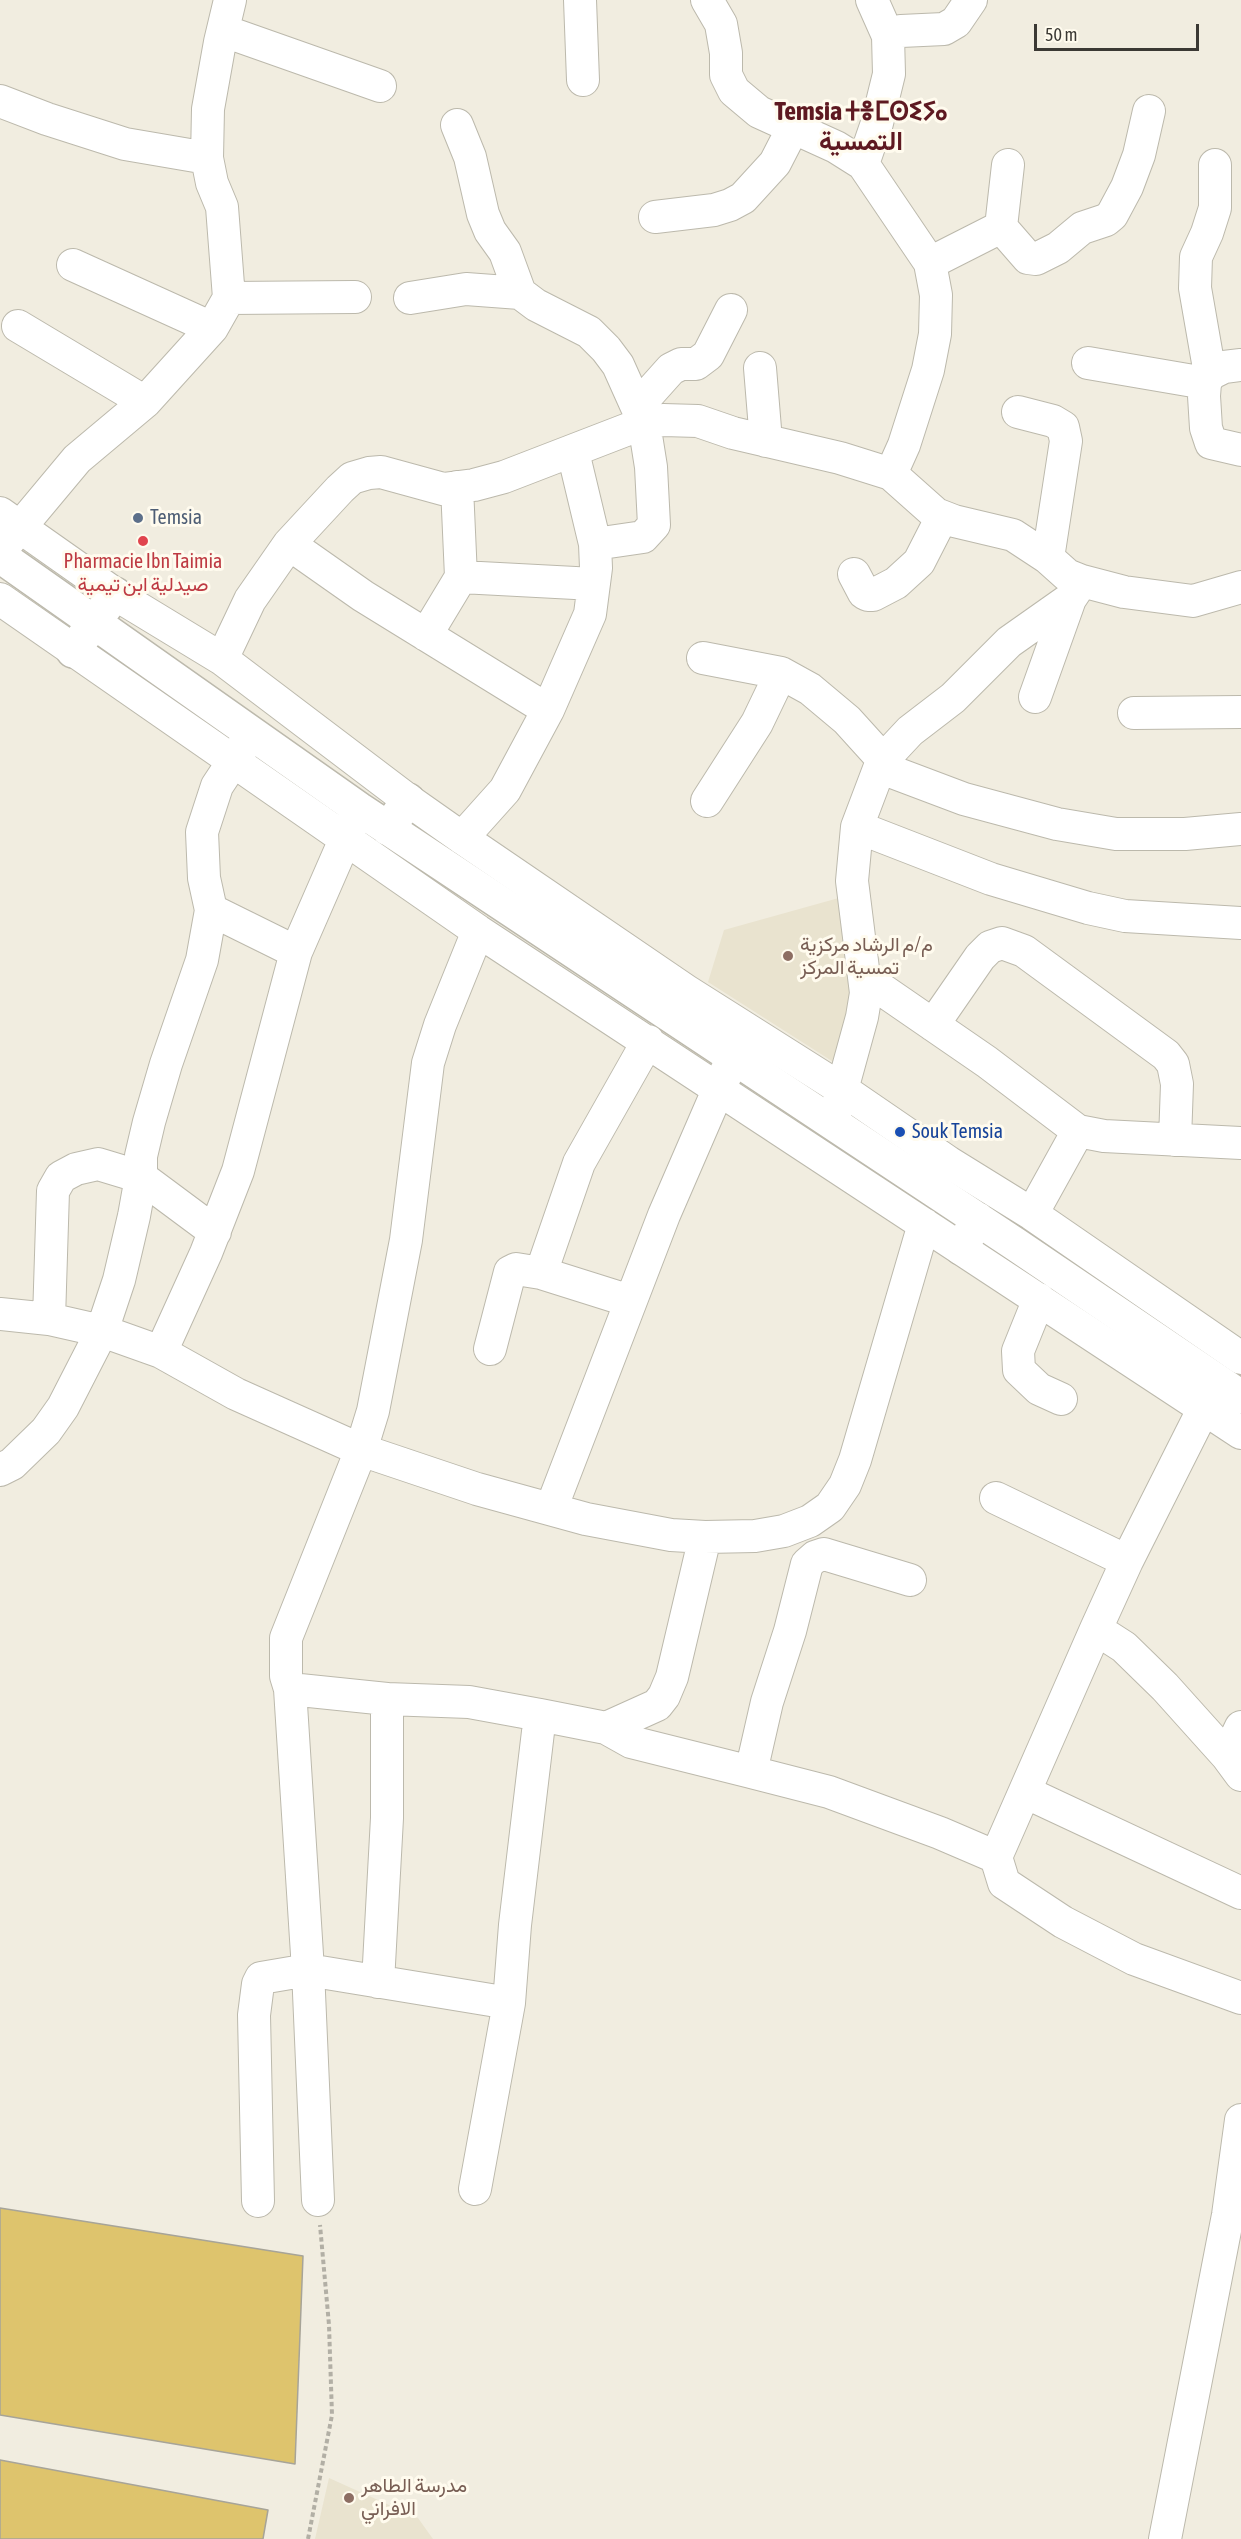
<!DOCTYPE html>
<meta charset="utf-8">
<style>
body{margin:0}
#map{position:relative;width:1241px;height:2539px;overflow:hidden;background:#f1ede0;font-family:"Asap Condensed",sans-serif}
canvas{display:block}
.scale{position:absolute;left:1034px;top:24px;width:165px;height:27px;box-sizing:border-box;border:3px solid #3b3934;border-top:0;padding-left:8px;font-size:18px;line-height:21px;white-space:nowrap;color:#3b3934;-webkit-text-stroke:4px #fffbee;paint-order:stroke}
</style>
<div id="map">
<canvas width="1241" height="2539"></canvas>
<div class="scale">50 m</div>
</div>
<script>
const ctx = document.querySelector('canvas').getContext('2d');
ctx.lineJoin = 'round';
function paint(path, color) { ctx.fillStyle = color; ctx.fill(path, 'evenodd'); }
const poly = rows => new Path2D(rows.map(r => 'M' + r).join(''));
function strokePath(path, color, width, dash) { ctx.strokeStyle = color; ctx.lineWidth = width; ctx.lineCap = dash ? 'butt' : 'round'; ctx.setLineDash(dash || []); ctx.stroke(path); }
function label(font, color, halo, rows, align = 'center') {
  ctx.font = font + ' "Asap Condensed",Vazirmatn,"Noto Sans Tifinagh",sans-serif'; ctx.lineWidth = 6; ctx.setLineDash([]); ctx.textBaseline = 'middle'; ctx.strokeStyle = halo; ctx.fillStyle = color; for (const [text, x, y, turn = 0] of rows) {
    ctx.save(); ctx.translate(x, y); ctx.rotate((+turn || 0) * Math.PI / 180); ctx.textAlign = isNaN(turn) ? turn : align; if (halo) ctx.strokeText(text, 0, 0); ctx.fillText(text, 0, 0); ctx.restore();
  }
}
const built = poly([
 [853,894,865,1000,835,1063,708,982,724,930],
 [329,2478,418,2518,433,2539,315,2539]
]);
const building = poly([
 [0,2208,303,2256,295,2464,0,2415,0,2208],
 [0,2460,268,2510,263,2539,0,2539,0,2460]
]);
const path = poly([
 [308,2539,332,2415,329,2325,320,2225]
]);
const minor = poly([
 [580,0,583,80],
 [707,0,721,24,726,53,726,75,734,91,759,112,836,147,863,164,930,263,936,295,935,334,928,370,904,445,891,474],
 [224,31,380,86],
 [888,36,901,31,944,29,956,22,971,0],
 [0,101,47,119,125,144,207,158],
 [457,125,470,157,483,214,490,231,505,252,520,293,536,305,589,332,606,349,618,365,644,423,651,467,654,525,643,537,595,544],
 [863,164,877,123,889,74,888,36,872,0],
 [655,217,714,210,730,205,743,198,775,163,794,126],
 [1001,227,1008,165],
 [930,263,1001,227,1028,258,1036,259,1058,248,1082,228,1106,220,1112,215,1127,187,1139,155,1149,111],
 [73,265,212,328],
 [229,298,355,297],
 [410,298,466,289,520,293],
 [18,326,145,402],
 [1088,363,1205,383],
 [1241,365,1224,367,1210,374,1205,383,1204,396,1206,428,1211,443,1241,450],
 [760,368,766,441],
 [1210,374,1195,288,1196,257,1207,233,1215,208,1215,165],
 [637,407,671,369,681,364,696,364,708,355,731,310],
 [1018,412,1053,421,1063,427,1066,441,1048,558],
 [0,513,115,594,222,659,408,800,462,838,685,990,843,1090,948,1162,1032,1214,1241,1358],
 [6,544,77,459,145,402,212,328,229,298,222,207,212,183,207,158,208,109,220,42,230,0],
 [289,544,363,596,548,710],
 [854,574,864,593,868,595,873,595,896,583,919,562,942,517],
 [461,577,594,584],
 [0,599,478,931,1241,1433],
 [426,635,461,577,457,487],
 [703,658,781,673,810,689,847,720,895,773,964,799,1057,824,1116,834,1185,834,1241,829],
 [222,659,250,600,289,544,340,489,352,478,369,473,381,472,443,489,474,485,504,477,644,423,663,420,698,421,733,433,840,458,891,474,936,514,954,521,1013,535,1048,558,1067,575,1082,581,1124,592,1193,601,1241,587],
 [1035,697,1070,599],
 [1134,713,1241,712],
 [707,801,757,723,781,673],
 [857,827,991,879,1088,908,1125,916,1241,923],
 [462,838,505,790,548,710,590,614,596,568,595,544,573,452],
 [211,910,296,952],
 [865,978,987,1062,1078,1131,1104,1136,1241,1143],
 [933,1025,980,957,990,947,1002,943,1024,951,1166,1055,1173,1064,1177,1084,1175,1140],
 [837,1108,862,1017,866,993,852,881,857,827,882,761,910,731,953,698,1009,642,1070,599,1082,581],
 [1032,1214,1078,1131],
 [1039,1299,1018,1351,1019,1370,1039,1389,1061,1399],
 [630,1301,541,1273,579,1163,648,1041],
 [0,1314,49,1319,102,1331,161,1352,236,1394,361,1450,477,1489,586,1519,671,1535,705,1537,755,1536,784,1531,810,1521,830,1507,845,1485,855,1460,924,1224],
 [49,1319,53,1191,61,1177,76,1169,98,1164,141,1177,215,1232],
 [490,1349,510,1272,516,1269,541,1273],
 [161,1352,206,1253,238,1171,296,952,354,819],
 [1204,1408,1127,1561,1096,1629,1124,1647,1165,1687,1227,1756,1241,1775],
 [0,1470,12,1464,46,1431,63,1407,102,1331,119,1280,134,1216,141,1177,141,1156,149,1122,166,1064,202,960,211,910,204,878,202,832,217,786,244,745],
 [996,1498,1127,1561],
 [551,1509,664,1215,719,1088],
 [910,1580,824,1554,815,1557,807,1564,790,1631,767,1702,751,1772,829,1792,940,1833,996,1857,1004,1883,1063,1922,1134,1959,1241,1998],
 [290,1689,387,1699,387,1818,378,1982],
 [387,1699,469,1702,540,1715],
 [606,1728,631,1742,751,1772],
 [1227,1756,1241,1727],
 [1025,1792,1241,1893],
 [996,1857,1096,1629],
 [509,2003,515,1925,540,1715,606,1728,657,1705,664,1696,672,1677,705,1537],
 [318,2200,308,1970,290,1689,286,1676,286,1638,361,1450,373,1411,406,1240,428,1063,440,1025,478,931],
 [258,2201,254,2015,258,1984,261,1978,308,1970,509,2003,475,2189],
 [1165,2539,1228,2215,1241,2120]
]);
const major = poly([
 [0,556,359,809,1015,1244,1241,1397],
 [73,651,115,594],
 [388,829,408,800],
 [719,1088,733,1058],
 [961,1248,978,1219],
 [1204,1408,1219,1382]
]);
const markers = [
 [138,518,6,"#5c6f8a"],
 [143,541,6,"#e0444e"],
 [788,956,6,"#8d6e63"],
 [900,1132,6,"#1a4fb4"],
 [349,2498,6,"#8d6e63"]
];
const serviceNames = [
 ["Temsia",150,518]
];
const healthNames = [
 ["Pharmacie Ibn Taimia",143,562],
 ["صيدلية ابن تيمية",143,585]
];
const educationNames = [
 ["م/م الرشاد مركزية",800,945],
 ["تمسية المركز",800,968],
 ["مدرسة الطاهر",361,2486],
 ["الافراني",361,2509]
];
const transitNames = [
 ["Souk Temsia",912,1132]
];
const districtNames = [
 ["Temsia ⵜⴻⵎⵙⵉⵢⴰ",861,112],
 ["التمسية",861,142]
];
paint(built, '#e9e3cf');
paint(building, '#dec46d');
strokePath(building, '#a7a498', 1.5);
strokePath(minor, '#bcb9ac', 34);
strokePath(major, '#bcb9ac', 36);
strokePath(path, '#b2afa5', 4, [4.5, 3]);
strokePath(minor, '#fff', 32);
strokePath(major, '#fff', 33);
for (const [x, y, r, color] of markers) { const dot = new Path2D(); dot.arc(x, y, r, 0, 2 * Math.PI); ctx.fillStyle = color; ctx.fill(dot); strokePath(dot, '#fffbee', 2); }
label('20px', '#4e5e75', '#fffbee', serviceNames, 'left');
label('20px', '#be3a42', '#fffbee', healthNames);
label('20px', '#785e54', '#fffbee', educationNames, 'left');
label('20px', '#164399', '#fffbee', transitNames, 'left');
label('bold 26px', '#5e1921', '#fffbee', districtNames);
</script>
